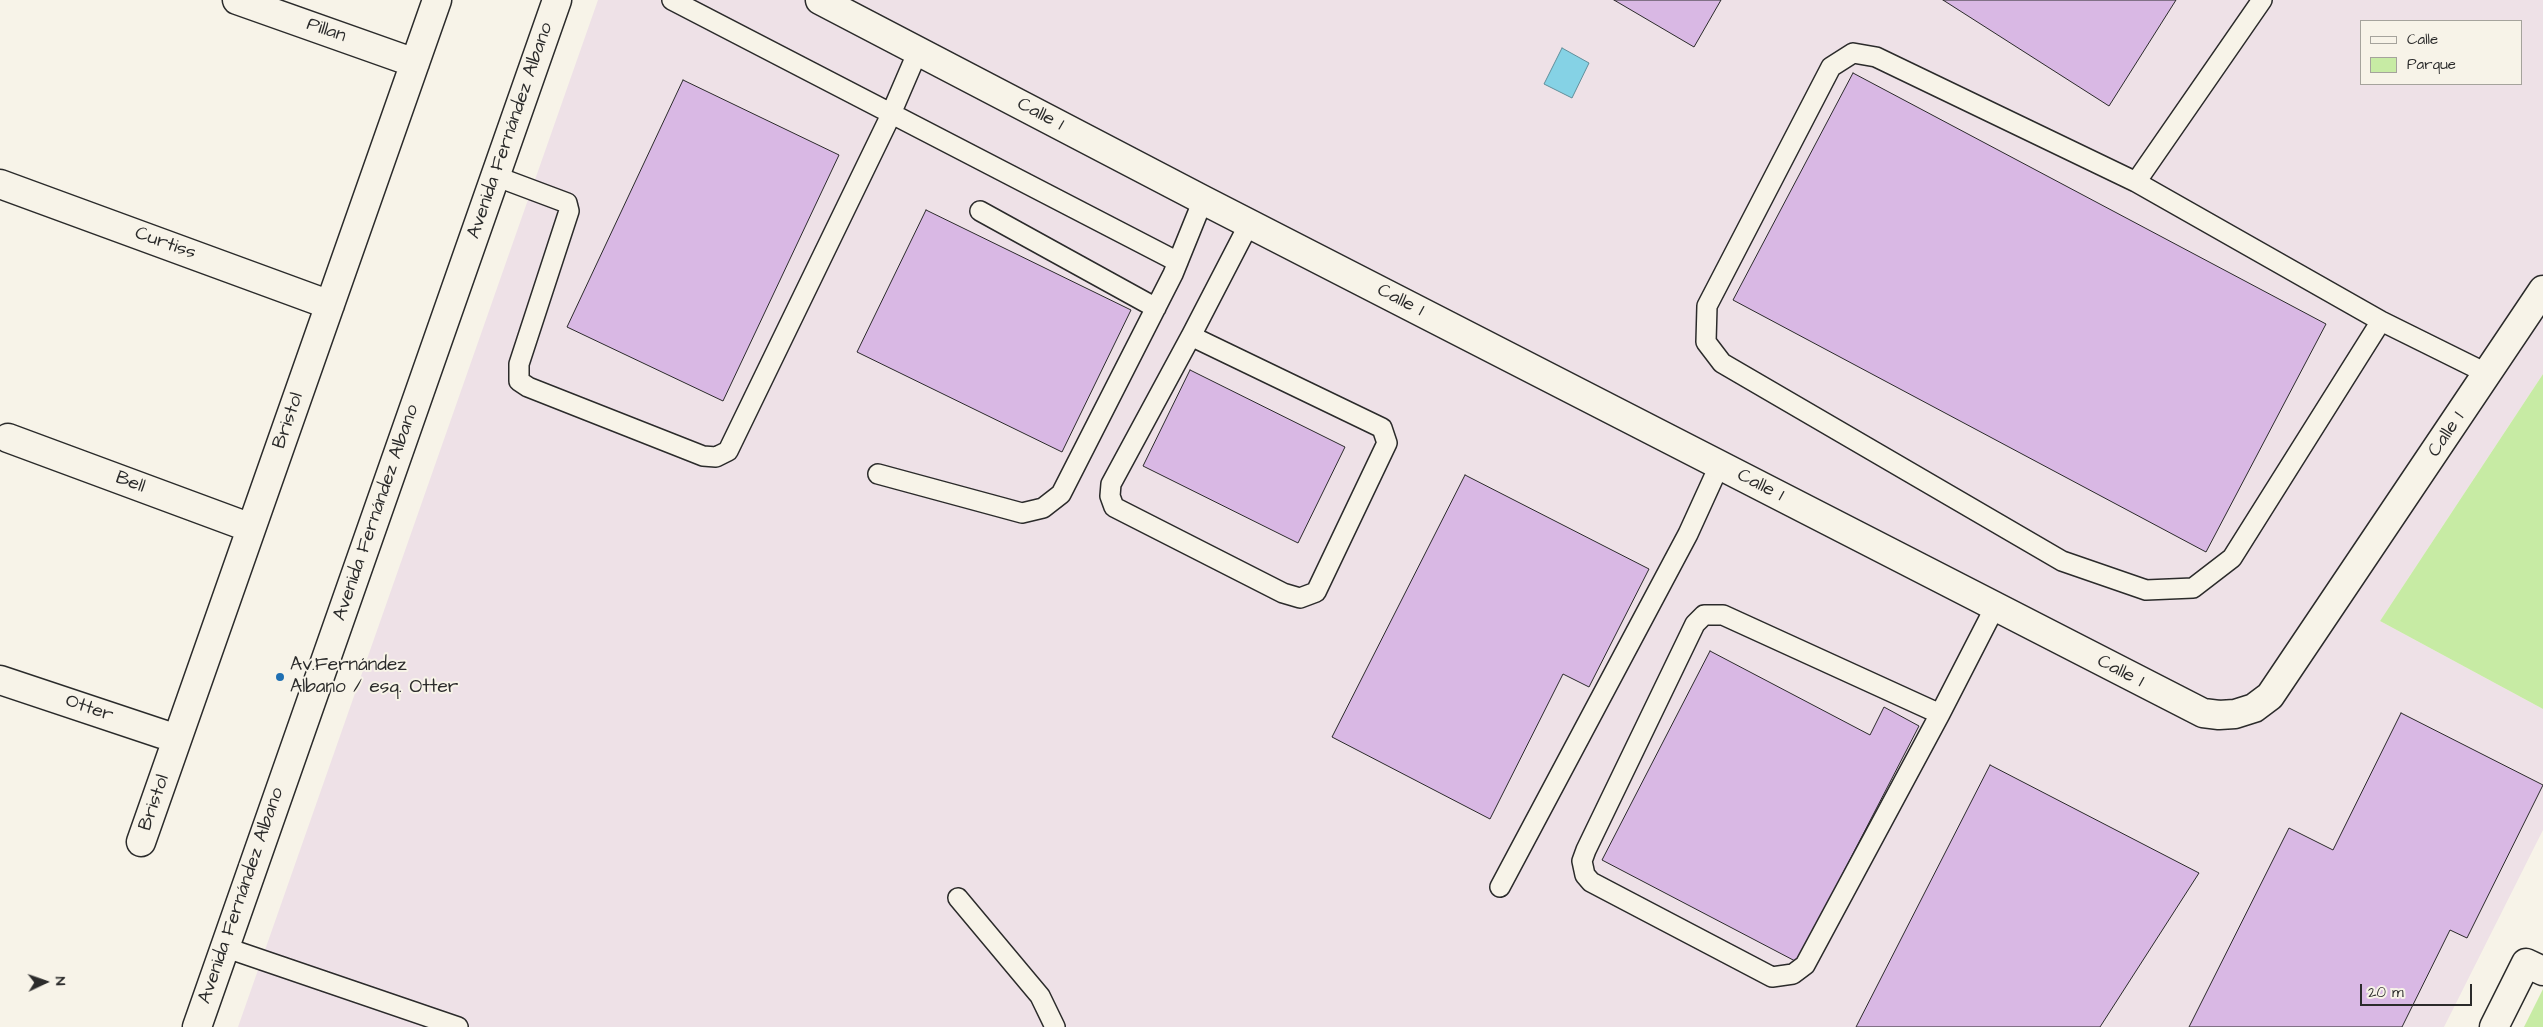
<!DOCTYPE html>
<meta charset="utf-8">
<style>
body{margin:0}
#map{position:relative;width:2543px;height:1027px;overflow:hidden;background:#f7f3e8;font-family:"Architects Daughter",sans-serif}
canvas{display:block}
.legend{position:absolute;left:2360px;top:20px;width:162px;height:65px;box-sizing:border-box;background:#f7f3e8;border:1px solid #a5a39c;margin:0;padding:6px 9px;list-style:none;font-size:15px;color:#2b2b2b}
.legend li{display:flex;align-items:center;gap:10px;height:25px}
.legend b{width:25px;border:1px solid #a5a39c}
.north{position:absolute;left:20px;top:957px;width:50px;height:50px;-webkit-text-stroke:4px #f7f3e8;paint-order:stroke;rotate:87deg;font-size:14px;font-weight:700;line-height:20px;text-align:center;color:#2b2b2b}
.north::after{content:'';display:block;margin:auto;width:18px;height:22px;background:#2b2b2b;clip-path:polygon(50% 0,100% 100%,50% 72%,0 100%)}
.scale{position:absolute;left:2360px;top:984px;width:112px;height:22px;box-sizing:border-box;border:2px solid #2b2b2b;border-top:0;padding-left:6px;font-size:15px;line-height:18px;white-space:nowrap;color:#2b2b2b;-webkit-text-stroke:4px #f7f3e8;paint-order:stroke}
</style>
<div id="map">
<canvas width="2543" height="1027"></canvas>
<ul class="legend">
<li><b style="height:6px;background:#f7f3e8"></b>Calle</li>
<li><b style="height:14px;background:#c7eba4"></b>Parque</li>
</ul>
<div class="north">N</div>
<div class="scale">20 m</div>
</div>
<script>
const ctx = document.querySelector('canvas').getContext('2d');
ctx.lineJoin = 'round';
function paint(path, color) { ctx.fillStyle = color; ctx.fill(path, 'evenodd'); }
const poly = rows => new Path2D(rows.map(r => 'M' + r).join(''));
function strokePath(path, color, width, dash) { ctx.strokeStyle = color; ctx.lineWidth = width; ctx.lineCap = dash ? 'butt' : 'round'; ctx.setLineDash(dash || []); ctx.stroke(path); }
function label(font, color, halo, rows, align = 'center') {
  ctx.font = font + ' "Architects Daughter",sans-serif'; ctx.lineWidth = 4; ctx.setLineDash([]); ctx.textBaseline = 'middle'; ctx.strokeStyle = halo; ctx.fillStyle = color; for (const [text, x, y, turn = 0] of rows) {
    ctx.save(); ctx.translate(x, y); ctx.rotate((+turn || 0) * Math.PI / 180); ctx.textAlign = isNaN(turn) ? turn : align; if (halo) ctx.strokeText(text, 0, 0); ctx.fillText(text, 0, 0); ctx.restore();
  }
}
const built = poly([
 [598,0,2543,0,2543,374,2380,621,2543,709,2543,830,2444,1027,238,1027],
 [2362,21,2522,21,2522,84,2362,84]
]);
const green = poly([
 [2543,374,2543,709,2380,621],
 [2543,989,2543,1027,2524,1027]
]);
const water = poly([
 [1562,48,1589,63,1572,98,1544,84,1562,48]
]);
const building = poly([
 [1614,0,1721,0,1694,47,1614,0],
 [1943,0,2176,0,2109,106,1943,0],
 [1853,73,2326,324,2206,552,1733,300,1853,73],
 [683,80,839,155,723,401,567,327,683,80],
 [926,210,1131,310,1062,452,857,352,926,210],
 [1190,370,1345,447,1298,543,1143,466,1190,370],
 [1465,475,1649,569,1589,687,1563,674,1490,819,1332,737,1465,475],
 [1710,651,1870,735,1884,707,1919,726,1797,962,1602,860,1710,651],
 [2401,713,2543,785,2467,938,2450,930,2402,1027,2189,1027,2289,828,2333,850,2401,713],
 [1990,765,2199,873,2100,1027,1856,1027,1990,765]
]);
const service = poly([
 [672,0,1178,262],
 [495,176,567,203,569,211,519,364,519,381,528,387,703,456,716,457,728,451,887,123,918,51],
 [2136,182,2262,0],
 [980,211,1156,308],
 [2381,321,2232,558,2193,588,2146,590,2062,561,1722,363,1706,342,1707,306,1831,67,1853,53,1876,57,2136,182,2381,321,2488,374],
 [1191,336,1111,484,1110,496,1114,507,1283,593,1300,598,1316,592,1387,443,1382,428,1191,336,1249,224],
 [878,474,1022,513,1043,508,1061,494,1173,274,1203,200],
 [1940,714,1723,615,1704,615,1695,624,1586,850,1582,861,1585,875,1591,882,1772,977,1793,974,1805,965,1940,714,1995,607],
 [1500,887,1688,534,1719,466],
 [958,898,1040,996,1055,1027],
 [224,947,458,1027]
]);
const minor = poly([
 [237,0,415,63],
 [820,0,1203,200,2203,713,2219,715,2235,714,2254,708,2270,696,2543,290],
 [0,184,330,305],
 [8,438,251,528],
 [0,680,177,739],
 [141,842,437,0],
 [2494,1027,2526,963,2543,971]
]);
const tertiary = poly([
 [197,1027,557,0]
]);
const markers = [
 [280,677,5,"#1f6fb2"]
];
const streetNames = [
 ["Pillan",326,31,19],
 ["Calle 1",1040,115,28],
 ["Avenida Fernández Albano",511,131,-71],
 ["Curtiss",165,244,20],
 ["Calle 1",1400,301,27],
 ["Bristol",289,421,-71],
 ["Calle 1",2447,435,-56],
 ["Bell",130,483,21],
 ["Calle 1",1760,486,27],
 ["Avenida Fernández Albano",377,513,-71],
 ["Calle 1",2120,672,27],
 ["Otter",89,709,19],
 ["Bristol",155,803,-71],
 ["Avenida Fernández Albano",242,896,-71]
];
const poiNames = [
 ["Av.Fernández",290,666],
 ["Albano / esq. Otter",290,688]
];
paint(built, '#eee1e7');
paint(green, '#c7eba4');
paint(water, '#85d2e5');
strokePath(water, '#618f9b', 1);
paint(building, '#d9b8e4');
strokePath(building, '#2b2b2b', 1);
strokePath(service, '#2b2b2b', 22);
strokePath(minor, '#2b2b2b', 31);
strokePath(tertiary, '#2b2b2b', 31);
strokePath(service, '#f7f3e8', 19);
strokePath(minor, '#f7f3e8', 28);
strokePath(tertiary, '#f7f3e8', 28);
for (const [x, y, r, color] of markers) { const dot = new Path2D(); dot.arc(x, y, r, 0, 2 * Math.PI); ctx.fillStyle = color; ctx.fill(dot); strokePath(dot, '#f7f3e8', 2); }
label('19px', '#2b2b2b', '#f7f3e8', streetNames);
label('19px', '#2b2b2b', '#f7f3e8', poiNames, 'left');
</script>
